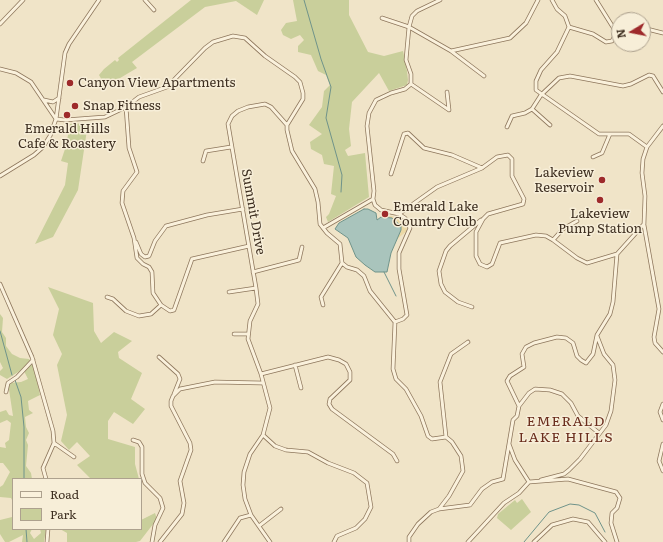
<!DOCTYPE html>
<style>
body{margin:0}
#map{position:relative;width:663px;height:542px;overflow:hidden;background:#f0e4c8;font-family:Literata,serif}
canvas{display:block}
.legend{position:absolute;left:12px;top:478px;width:130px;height:52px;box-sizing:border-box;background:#f7eed8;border:1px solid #ada18e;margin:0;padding:5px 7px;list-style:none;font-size:12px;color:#3d2e20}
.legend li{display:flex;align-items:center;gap:8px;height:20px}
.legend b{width:20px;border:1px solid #ada18e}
.north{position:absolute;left:611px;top:12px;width:40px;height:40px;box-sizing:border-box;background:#f7eed8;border:1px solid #ada18e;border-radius:50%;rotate:260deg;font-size:11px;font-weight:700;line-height:16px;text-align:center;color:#3d2e20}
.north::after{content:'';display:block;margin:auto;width:14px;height:18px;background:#9e2a2b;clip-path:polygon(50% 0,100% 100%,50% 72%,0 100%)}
</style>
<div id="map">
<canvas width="663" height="542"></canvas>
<ul class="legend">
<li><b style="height:5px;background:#faf1dc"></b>Road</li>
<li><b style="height:11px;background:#c9cf9b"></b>Park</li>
</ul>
<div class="north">N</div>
</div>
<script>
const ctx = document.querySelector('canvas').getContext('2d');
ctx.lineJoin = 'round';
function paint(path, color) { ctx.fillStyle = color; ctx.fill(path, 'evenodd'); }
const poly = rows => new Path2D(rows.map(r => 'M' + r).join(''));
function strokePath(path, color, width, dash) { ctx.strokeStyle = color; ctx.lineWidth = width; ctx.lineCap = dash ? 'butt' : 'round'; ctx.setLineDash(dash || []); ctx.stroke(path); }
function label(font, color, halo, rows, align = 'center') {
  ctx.font = font + ' Literata,serif'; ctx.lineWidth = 3; ctx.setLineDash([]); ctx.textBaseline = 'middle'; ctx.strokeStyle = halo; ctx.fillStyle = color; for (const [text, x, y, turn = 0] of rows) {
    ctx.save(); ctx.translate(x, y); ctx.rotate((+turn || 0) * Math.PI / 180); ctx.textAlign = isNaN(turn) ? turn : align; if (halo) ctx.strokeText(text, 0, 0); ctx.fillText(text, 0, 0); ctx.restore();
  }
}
const green = poly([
 [191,0,264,0,257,15,236,1,205,7,132,62,137,68,110,84,103,82,99,75,104,69,115,60,117,62,119,60,118,58],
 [293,0,349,0,349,15,368,52,384,56,403,51,407,71,408,80,407,85,389,91,379,73,352,102,349,129,351,146,345,150,348,156,365,153,369,197,328,222,326,217,329,214,336,196,331,194,334,166,324,164,322,155,311,149,310,142,322,134,309,125,322,107,324,91,330,85,326,75,318,71,311,55,298,52,298,46,304,40,300,35,291,39,283,35,281,30,286,23,297,21],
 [88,123,78,190,53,237,35,244,65,185,68,163,61,161,66,146,70,124],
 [48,287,93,303,94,331,101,343,114,332,132,341,118,352,119,358,142,373,131,399,145,409,133,424,114,412,108,421,108,439,135,447,135,464,139,479,91,479,77,465,90,456,77,442,69,450,61,441,67,415,57,365,62,354,53,335,59,309],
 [0,314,3,318,2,332,6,338,6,346,12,354,20,358,29,359,34,365,40,395,28,401,29,410,33,413,25,417,26,427,29,433,26,440,28,445,26,466,31,473,32,479,13,479,13,502,11,498,0,497,0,487,3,485,10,472,3,463,0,463,0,447,6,448,5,443,9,440,11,423,7,420,0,423,0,412,6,410,9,415,13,416,8,383,21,382,28,379,23,369,7,379,0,375,0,371,3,368,0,362],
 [522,499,531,512,511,530,497,518,498,514,515,500,517,503],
 [155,513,157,519,140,541,136,542,67,542,67,533,60,529,141,529,141,520],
 [13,515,13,529,32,529,30,533,34,539,41,533,40,529,46,529,44,542,22,542,23,535,9,542,5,542,0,534,0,520,12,517]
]);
const sand = poly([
 [391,216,402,219,406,224,407,231,397,239,401,230,399,224,397,221,380,217]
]);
const water = poly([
 [364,209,368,209,376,213,377,220,381,217,392,218,401,226,401,230,391,253,387,272,375,272,365,265,356,257,348,238,335,229,339,223,364,209]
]);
const stream = poly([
 [304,0,321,59,331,87,326,118,342,175,341,192],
 [384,272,396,296],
 [0,331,12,375],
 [15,380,21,397,24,427,24,479],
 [26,529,27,542],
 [524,542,549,512,570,504,579,505,595,513,605,532]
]);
const minor = poly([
 [145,0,154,10],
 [552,0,557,9,565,16,569,27,557,52,541,70,536,81,536,90,599,134,629,134,647,147],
 [596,0,616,32],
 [382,18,409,27,451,51,510,38,526,23,538,0],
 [0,24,23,0],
 [569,27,593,34,606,42,612,41,619,29],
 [643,28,663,33],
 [451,51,484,76],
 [0,69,16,73,31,82,56,119,65,120,105,117,126,107,139,97,167,87,205,48,213,42,233,36,245,38,265,56,295,77,300,82,303,93,303,99,287,125,287,130,292,151,315,189,318,202,320,224,327,233,340,244,342,263,347,267,357,270,364,276,370,291,395,322,403,319,407,315,399,269,399,253,410,228,405,218,399,214],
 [411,84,449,110],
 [447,92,449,110],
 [44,100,53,102,59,98],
 [126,107,129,148,137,172,123,191,122,203,134,238,137,258,143,264,149,267,152,272,153,293,161,305,170,311,174,310,192,259,249,246],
 [532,109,550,125],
 [507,127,512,116,525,113,532,109,541,95,559,78,570,76,623,86,631,84,649,75,653,76,663,92],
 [593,157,602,153,610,134],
 [203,161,206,151,231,147],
 [391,174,402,140,404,134,408,133,424,148,452,155,482,168],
 [0,176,34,155,43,147,50,136,56,119,65,53,69,44,99,0],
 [373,199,374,191,367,126,369,113,376,100,391,93,405,89,411,84,411,74,406,60,409,27,412,16,417,11,440,0],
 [644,225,659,309,654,337,655,343,663,352],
 [323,228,373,199,375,205,381,210,399,214,437,187,482,168,497,157,508,155,512,159,512,176,524,199,523,204,488,214,483,219,476,232,476,256,480,264,487,267,492,264,500,243,536,235,546,236,553,240,577,258,587,263,617,254],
 [553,240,563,229,577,221],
 [136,242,141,254,145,257,149,256,155,241,166,226,207,215,243,209],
 [253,272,299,260,302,247],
 [0,284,32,357,53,431,54,443,43,468,46,479],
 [229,292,256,288],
 [107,297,113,299,126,311,139,316,151,314,161,305],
 [323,305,321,297,342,263],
 [472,307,458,302,445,292,441,284,439,271,446,251,450,246,481,220],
 [395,322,393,369,396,379,406,389,421,416,428,436,432,439,446,437,440,382,451,354,468,342],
 [234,334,248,334],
 [159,357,178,374,180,379,174,394],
 [295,365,301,388],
 [261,374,328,357,339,360,346,364,350,372,350,380,330,399,329,404,332,409,393,454,397,461],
 [6,392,8,383,17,377,33,360],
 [663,404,660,412,663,420],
 [519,406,529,393,535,389,550,390,562,394,571,403,578,416,599,433],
 [263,435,275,446,286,450,308,452,328,463,354,473,367,483,371,507,365,519,356,528,337,536,334,542],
 [133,440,139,442,142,447,142,474,145,483,160,498,163,508,155,525,152,542],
 [54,443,74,457],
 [509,444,515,460,529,482,568,479,616,492,620,498,617,508,612,513,611,523,617,542],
 [663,444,659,461,663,471],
 [541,480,564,474,569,470,580,459,606,425,611,411,615,380,613,365,604,354,597,336],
 [439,509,449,496,463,471,461,456,452,442,446,437],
 [259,526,281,509],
 [47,542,48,529],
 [160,542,182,514,184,503,180,481,191,450,190,443,171,406,171,401,173,396,180,389,215,382,262,383],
 [224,542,240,518,251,515],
 [270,542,251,515,245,499,243,485,244,472,250,454,263,435,270,408,261,374,248,339,250,321,258,304,256,288,228,124,232,116,238,111,248,107,265,104,271,107,287,125],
 [409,542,409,537,418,524,431,512,439,509,470,505,482,489,492,482,503,479,513,420,517,416,519,406,507,381,510,376,524,367,522,354,526,347,534,343,557,337,566,338,573,343,577,356,581,360,586,363,593,354,597,335,610,314,613,302,617,254,644,224,645,196,642,173,643,159,647,147,663,126],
 [468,542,504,503,519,493,529,482],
 [534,542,552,525,573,519,588,522,605,542]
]);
const markers = [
 [70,83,4,"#9e2a2b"],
 [75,106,4,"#9e2a2b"],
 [67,115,4,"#9e2a2b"],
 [602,180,4,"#9e2a2b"],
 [600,200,4,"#9e2a2b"],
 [385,214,4,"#9e2a2b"]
];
const poiNames = [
 ["Canyon View Apartments",78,83],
 ["Snap Fitness",83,106],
 ["Emerald Hills",67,129,"center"],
 ["Cafe & Roastery",67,144,"center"],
 ["Lakeview",594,173,"right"],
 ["Reservoir",594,188,"right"],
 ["Emerald Lake",393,207],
 ["Country Club",393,222],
 ["Lakeview",600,214,"center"],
 ["Pump Station",600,229,"center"]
];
const streetNames = [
 ["Summit Drive",253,212,80]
];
const neighbourhoodNames = [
 ["EMERALD",566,422],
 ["LAKE HILLS",566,438]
];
paint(green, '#c9cf9b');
paint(sand, '#ecd9a5');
paint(water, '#a9c4bc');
strokePath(water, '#6f938a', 1);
strokePath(stream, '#6f938a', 1);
strokePath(minor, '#8d765c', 4.5);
strokePath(minor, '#faf1dc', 3);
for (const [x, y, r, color] of markers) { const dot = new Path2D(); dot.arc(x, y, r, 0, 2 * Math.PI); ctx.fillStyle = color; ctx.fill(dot); strokePath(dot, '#f7eed8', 1.5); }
label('13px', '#3d2e20', '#f7eed8', poiNames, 'left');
label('13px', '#3d2e20', '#f7eed8', streetNames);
ctx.letterSpacing = '1px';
label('14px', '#6b2e1e', '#f7eed8', neighbourhoodNames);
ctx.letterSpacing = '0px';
</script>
